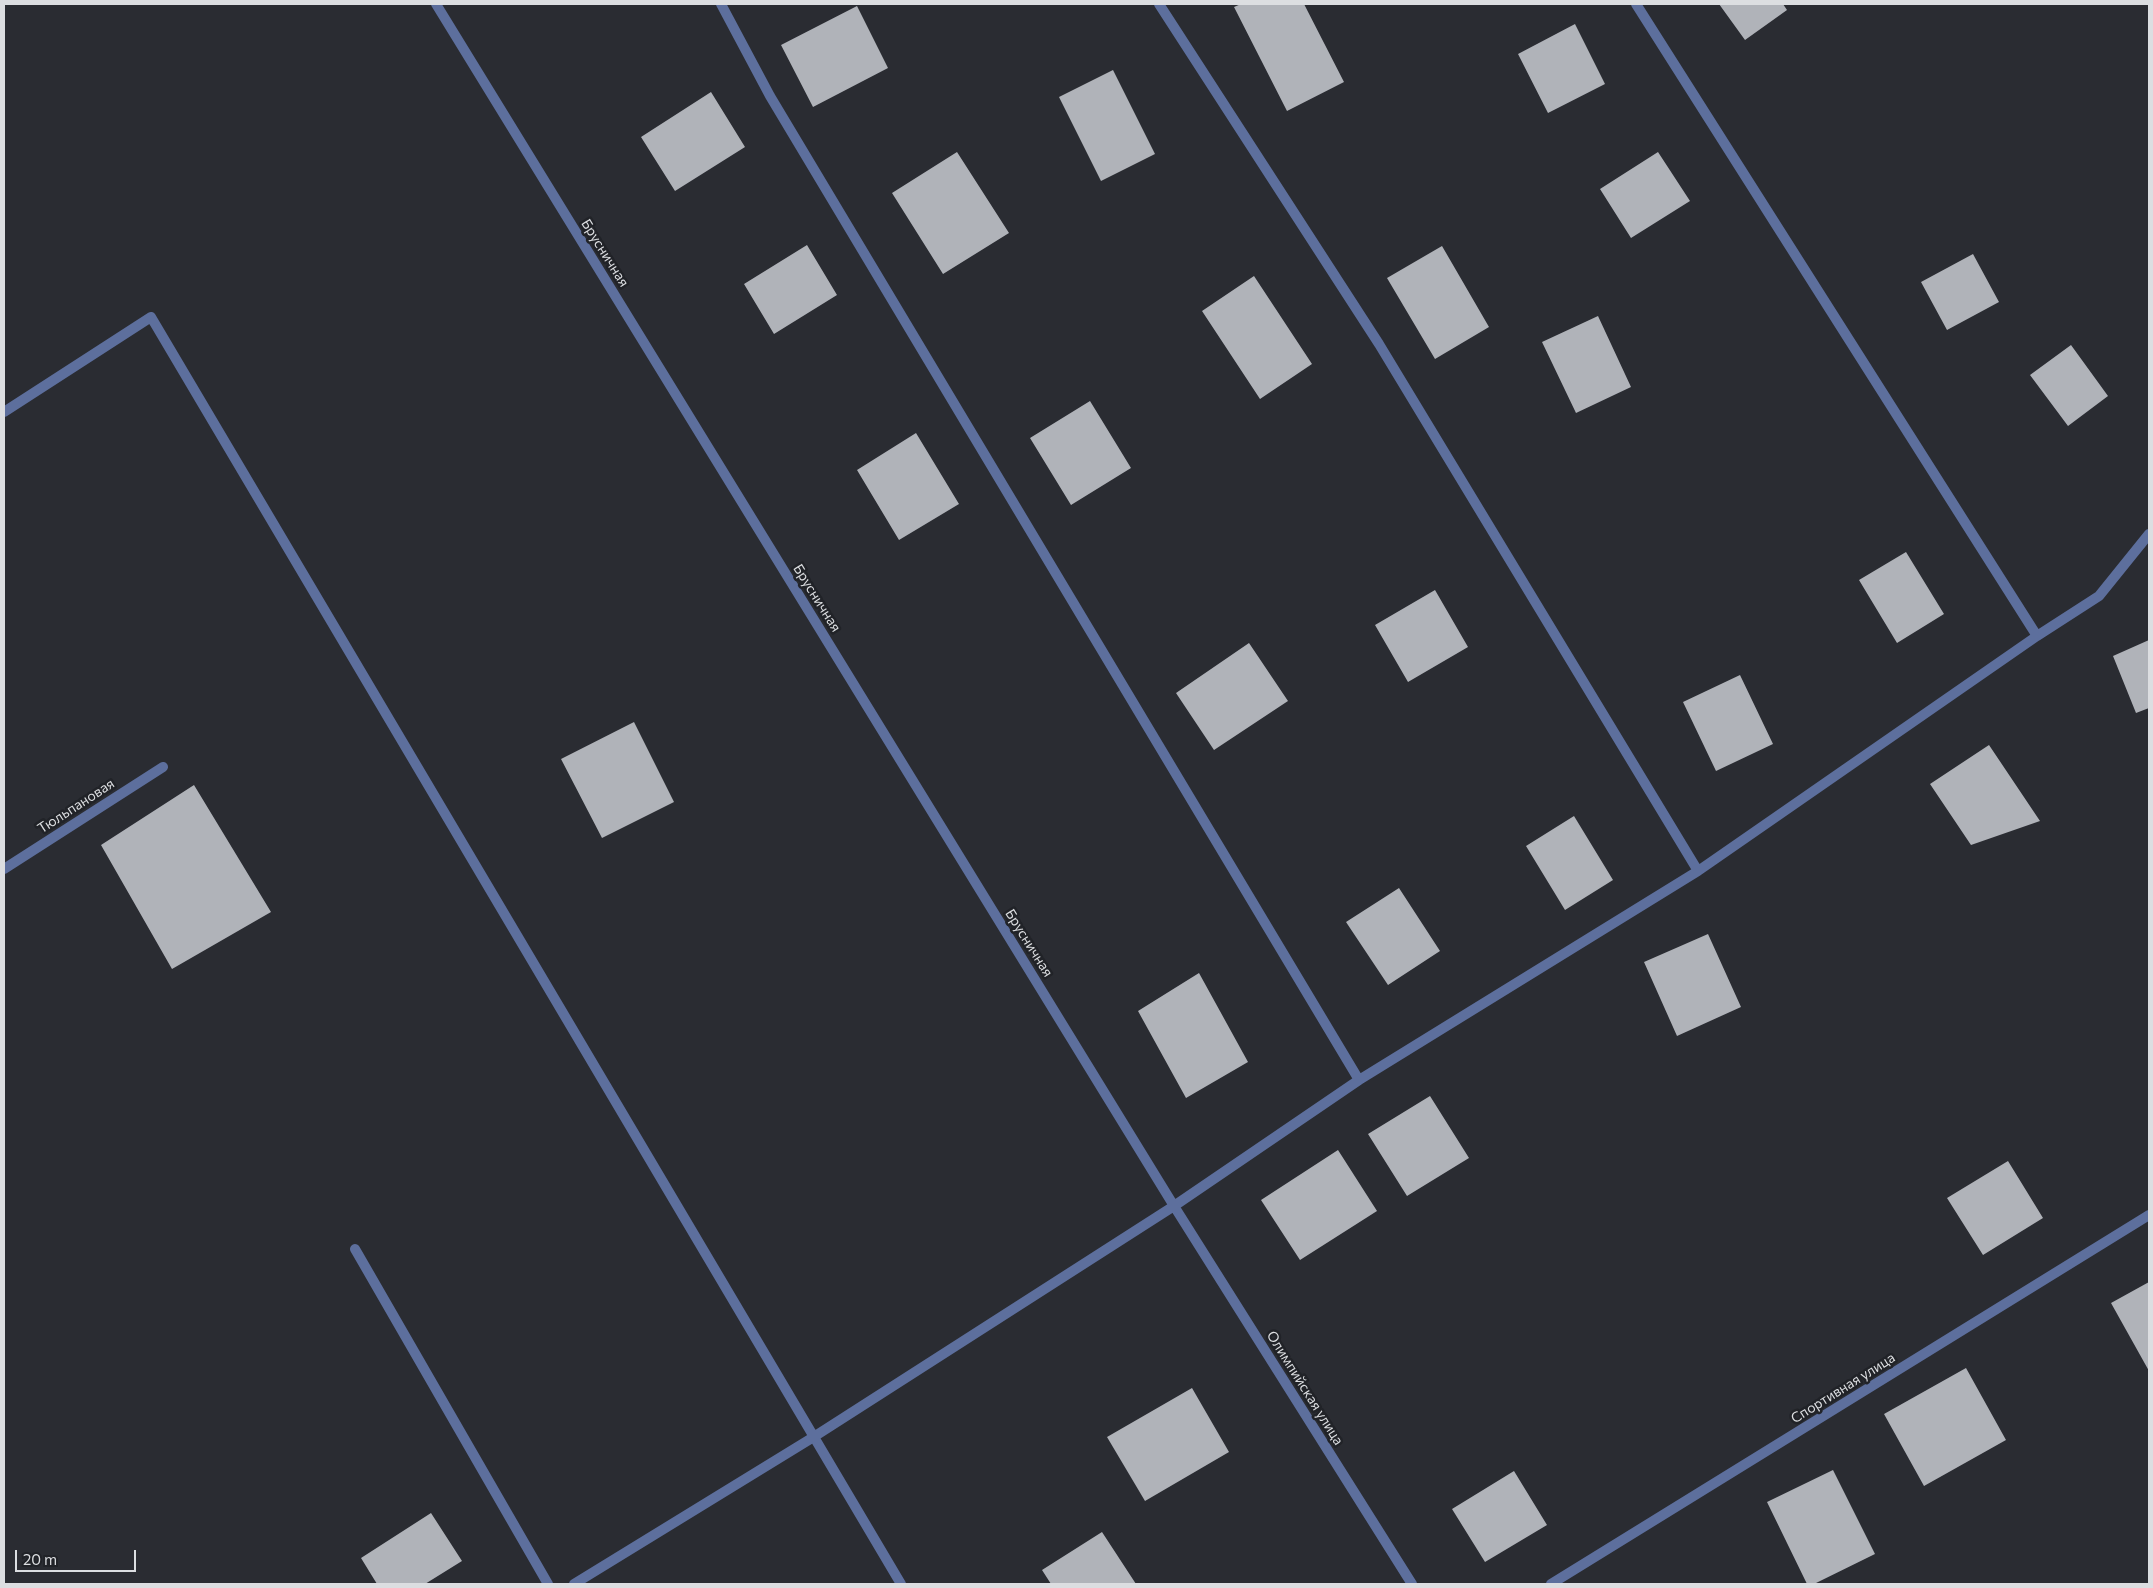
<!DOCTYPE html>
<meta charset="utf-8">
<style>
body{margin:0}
#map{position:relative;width:2153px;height:1588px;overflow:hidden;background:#2a2c32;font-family:Commissioner,sans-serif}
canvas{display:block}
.frame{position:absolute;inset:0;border:5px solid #dcdee1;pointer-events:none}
.scale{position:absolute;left:15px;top:1550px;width:121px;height:22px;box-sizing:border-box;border:2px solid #dcdee1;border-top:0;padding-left:6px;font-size:15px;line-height:18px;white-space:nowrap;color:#dcdee1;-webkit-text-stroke:4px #212328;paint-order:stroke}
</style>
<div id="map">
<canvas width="2153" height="1588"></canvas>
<div class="frame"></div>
<div class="scale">20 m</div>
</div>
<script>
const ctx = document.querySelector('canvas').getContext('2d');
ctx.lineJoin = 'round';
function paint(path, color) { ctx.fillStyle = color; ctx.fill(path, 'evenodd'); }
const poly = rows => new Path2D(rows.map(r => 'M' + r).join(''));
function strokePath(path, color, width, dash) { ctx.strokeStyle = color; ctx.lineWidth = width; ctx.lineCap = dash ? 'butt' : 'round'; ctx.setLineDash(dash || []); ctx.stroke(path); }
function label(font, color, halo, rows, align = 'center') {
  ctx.font = font + ' Commissioner,sans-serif'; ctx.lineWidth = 5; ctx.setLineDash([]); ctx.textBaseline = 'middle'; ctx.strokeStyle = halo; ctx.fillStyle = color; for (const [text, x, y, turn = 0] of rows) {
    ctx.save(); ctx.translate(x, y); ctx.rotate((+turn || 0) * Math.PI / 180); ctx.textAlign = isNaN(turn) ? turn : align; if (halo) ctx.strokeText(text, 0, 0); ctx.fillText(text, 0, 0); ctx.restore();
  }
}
const building = poly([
 [1241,4,1304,4,1344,82,1287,111,1234,7],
 [1719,4,1783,4,1787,10,1745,40],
 [857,6,888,68,813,107,781,45],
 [1575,24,1605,84,1548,113,1518,54],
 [1113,70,1155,154,1101,181,1059,97],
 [711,92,745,147,675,191,641,137],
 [957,152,1009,233,943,274,892,193],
 [1658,152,1690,201,1631,238,1600,189],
 [807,245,837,295,774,334,744,284],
 [1442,246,1489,327,1435,359,1387,278],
 [1973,254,1999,302,1947,330,1921,282],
 [1254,276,1312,364,1260,399,1202,311],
 [1598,316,1631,387,1576,413,1542,342],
 [2071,345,2108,396,2068,426,2030,375],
 [1090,401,1131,468,1071,505,1030,438],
 [916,433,959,504,899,540,857,470],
 [1906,552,1944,614,1897,643,1859,580],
 [1435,590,1468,647,1408,682,1375,625],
 [2149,640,2149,708,2136,713,2113,656],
 [1249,643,1288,701,1214,750,1176,693],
 [1740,675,1773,744,1716,771,1683,702],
 [634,722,674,802,602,838,561,759],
 [1989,745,2040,821,1971,845,1930,784],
 [194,785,271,912,172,969,101,845],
 [1574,816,1613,880,1565,910,1526,846],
 [1399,888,1440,951,1388,985,1346,922],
 [1708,934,1741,1007,1677,1036,1644,962],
 [1199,973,1248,1062,1186,1098,1138,1011],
 [1430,1096,1469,1158,1407,1196,1368,1134],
 [1338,1150,1377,1211,1300,1260,1261,1200],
 [2008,1161,2043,1218,1983,1255,1947,1198],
 [2149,1282,2149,1371,2111,1303],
 [1966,1368,2006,1440,1924,1486,1884,1414],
 [1192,1388,1229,1452,1145,1501,1107,1437],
 [1833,1470,1875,1554,1814,1584,1807,1584,1767,1502],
 [1514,1471,1547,1525,1485,1562,1452,1509],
 [431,1513,462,1561,425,1584,377,1584,361,1558],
 [1102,1532,1136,1584,1051,1584,1042,1570]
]);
const minor = poly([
 [436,4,1174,1206,1412,1584],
 [721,4,770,96,1359,1080],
 [1159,4,1379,344,1698,871],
 [1636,4,2037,636],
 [4,412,151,317,901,1584],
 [4,869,163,767],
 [355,1249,548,1584],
 [574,1584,812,1438,1174,1206,1359,1080,1698,871,2037,636,2099,596,2149,534],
 [1551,1584,2149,1215]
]);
const streetNames = [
 ["Брусничная",605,253,58],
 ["Брусничная",817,598,58],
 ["Тюльпановая",76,806,-33],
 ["Брусничная",1029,943,58],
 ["Олимпийская улица",1305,1388,58],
 ["Спортивная улица",1843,1388,-32]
];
paint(building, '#b0b3b9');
strokePath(minor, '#5d6f9d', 10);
label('14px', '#dcdee1', '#212328', streetNames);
</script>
